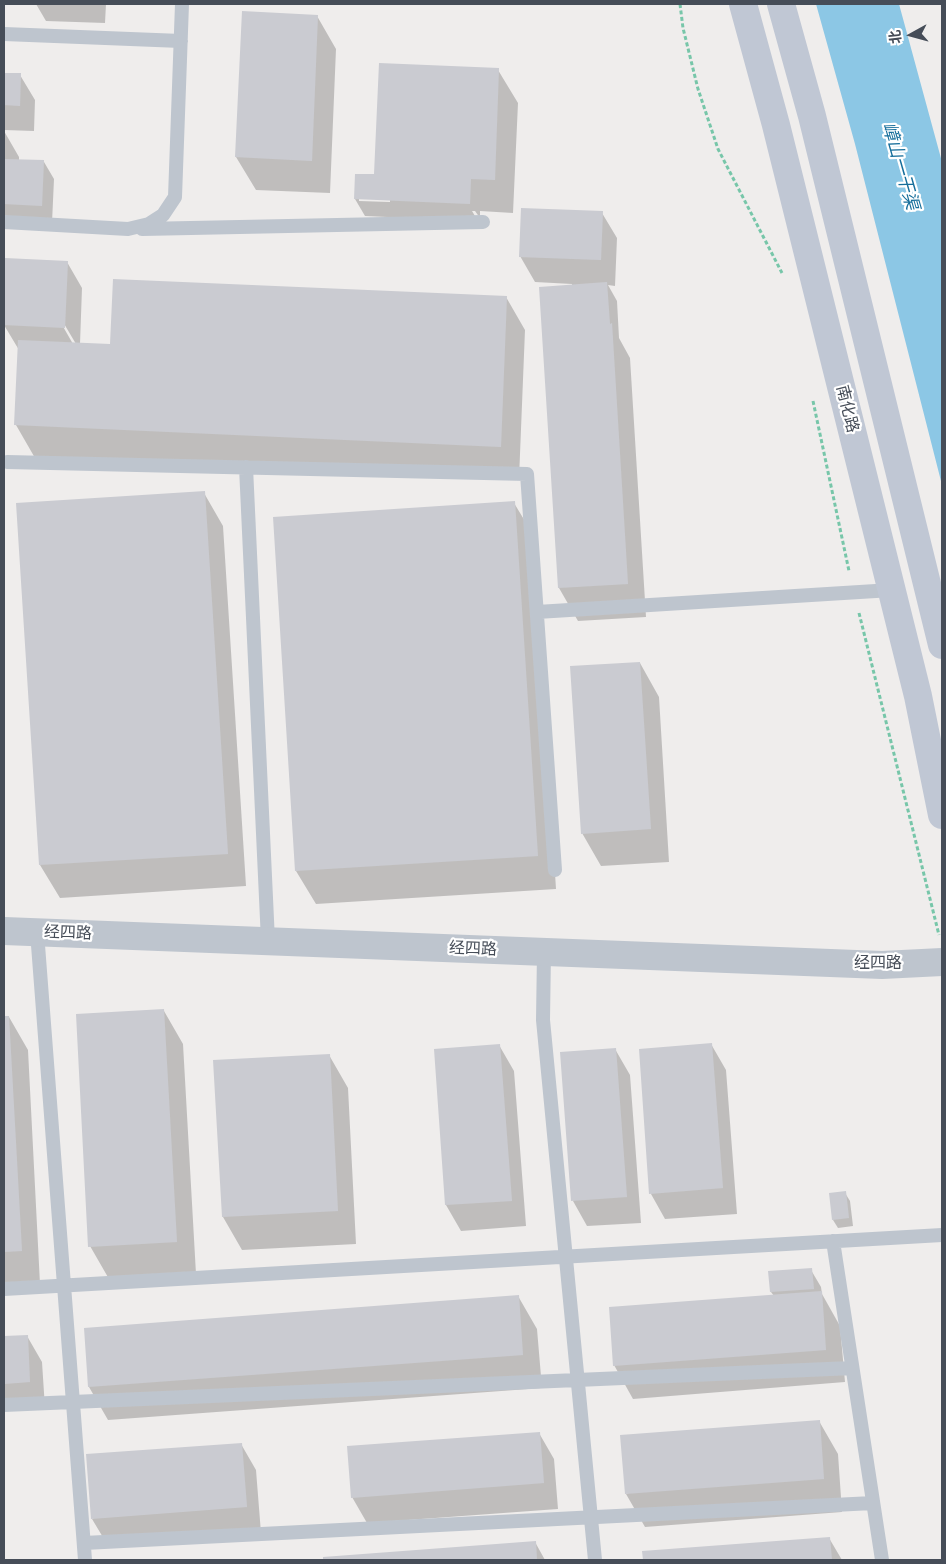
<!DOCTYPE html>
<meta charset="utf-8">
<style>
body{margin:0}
#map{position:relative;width:946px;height:1564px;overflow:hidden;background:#efedec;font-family:Rubik,"Noto Sans SC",sans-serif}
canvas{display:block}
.frame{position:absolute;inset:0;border:5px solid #464d58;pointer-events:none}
.north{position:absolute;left:886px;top:10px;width:50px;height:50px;-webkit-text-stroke:4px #fff;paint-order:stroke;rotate:263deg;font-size:14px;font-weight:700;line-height:20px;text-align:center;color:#464d58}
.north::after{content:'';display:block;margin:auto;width:18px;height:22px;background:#464d58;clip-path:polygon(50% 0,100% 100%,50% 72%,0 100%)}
</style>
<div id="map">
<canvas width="946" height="1564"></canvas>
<div class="frame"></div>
<div class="north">北</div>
</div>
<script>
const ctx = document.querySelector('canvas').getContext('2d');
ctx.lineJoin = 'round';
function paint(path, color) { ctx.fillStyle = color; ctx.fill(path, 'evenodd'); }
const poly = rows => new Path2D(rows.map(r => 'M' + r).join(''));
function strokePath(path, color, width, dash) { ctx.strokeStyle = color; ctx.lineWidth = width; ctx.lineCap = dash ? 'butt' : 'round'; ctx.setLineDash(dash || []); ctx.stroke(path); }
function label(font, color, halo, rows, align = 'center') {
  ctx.font = font + ' Rubik,"Noto Sans SC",sans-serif'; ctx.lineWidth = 4.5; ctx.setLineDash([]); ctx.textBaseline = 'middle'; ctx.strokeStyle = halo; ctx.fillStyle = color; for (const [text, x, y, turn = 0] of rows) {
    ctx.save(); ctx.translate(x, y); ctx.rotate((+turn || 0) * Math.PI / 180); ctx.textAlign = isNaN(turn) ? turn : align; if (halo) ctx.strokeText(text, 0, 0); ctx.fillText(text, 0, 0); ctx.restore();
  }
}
const water = poly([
 [816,4,899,4,942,162,942,485,855,144]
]);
const shadow = poly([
 [36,4,106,4,105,23,46,21],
 [317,16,336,49,330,193,256,190,236,157],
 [498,70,518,103,513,213,480,211,480,218,475,211,472,211,478,221,365,216,355,199,375,176],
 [359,198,390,199,390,202,359,201],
 [4,74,20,75,35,100,34,131,4,130],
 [4,131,19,157,19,160,44,162,54,179,52,223,15,229,4,229],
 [602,213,617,238,615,286,608,285,617,301,619,338,630,358,646,617,578,621,559,588,572,284,535,282,520,256],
 [6,259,67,262,82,288,80,344,112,345,506,297,525,330,519,479,35,458,16,425,19,350,4,325],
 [63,322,76,344,73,344,61,323],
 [204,493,223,526,246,886,60,898,40,865],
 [514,503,534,536,556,889,316,904,296,871],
 [640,663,659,697,669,862,601,866,582,833],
 [164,1011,183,1044,196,1274,109,1279,90,1246],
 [4,1017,9,1017,28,1050,40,1284,4,1286],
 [711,1044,726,1070,737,1214,665,1219,651,1194],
 [499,1045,514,1071,526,1226,461,1231,446,1205,435,1050],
 [615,1049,630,1075,641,1223,587,1226,573,1201],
 [329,1055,348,1088,356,1244,242,1250,223,1217,215,1061],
 [845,1193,850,1201,853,1226,838,1228,833,1220],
 [811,1270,821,1287,822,1294,840,1326,845,1382,633,1399,614,1365,774,1296,771,1292,770,1272],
 [518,1296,537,1329,542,1388,108,1420,89,1387,85,1329],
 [27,1336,42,1362,45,1408,4,1410,4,1338],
 [819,1421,838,1454,842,1512,645,1527,626,1494],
 [539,1433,554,1459,558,1509,367,1523,352,1497],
 [241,1444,256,1470,261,1533,107,1544,92,1519],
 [829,1538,842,1560,644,1560,643,1552],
 [535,1542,545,1560,324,1560,324,1558]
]);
const building = poly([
 [242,11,318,15,312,161,235,157],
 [379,63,499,68,495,180,471,179,470,204,354,199,355,174,374,174],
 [4,73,21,73,20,106,4,105],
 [4,159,44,160,42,206,4,204],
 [521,208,603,211,601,260,519,257],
 [5,258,68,261,65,328,4,325],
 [113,279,507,296,501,447,14,425,18,340,110,344],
 [607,282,610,324,612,323,628,584,558,588,539,287],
 [205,491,228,854,39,865,16,503],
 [515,501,538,856,295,871,273,517],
 [640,662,651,829,581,834,570,666],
 [164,1009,177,1242,88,1247,76,1014],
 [4,1016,9,1016,22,1251,4,1252],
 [712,1043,723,1188,649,1194,639,1049],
 [500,1044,512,1201,445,1205,434,1049],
 [616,1048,627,1197,571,1201,560,1052],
 [330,1054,338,1211,222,1217,213,1060],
 [846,1191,849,1218,832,1220,829,1193],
 [812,1268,814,1289,770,1292,768,1271],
 [822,1291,826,1350,613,1366,609,1307],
 [519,1295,523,1355,88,1387,84,1328],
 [28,1335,30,1382,4,1384,4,1336],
 [820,1420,824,1479,625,1494,620,1435],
 [540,1432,544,1483,351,1498,347,1446],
 [242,1443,247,1507,91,1519,86,1454],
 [830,1537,832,1560,643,1560,642,1551],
 [536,1541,537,1560,323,1560,323,1557]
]);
const path = poly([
 [680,4,683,28,698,89,718,149,782,273],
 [813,401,849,571],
 [859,613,939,935]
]);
const service = poly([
 [4,34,181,41],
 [4,222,128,229,149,224,163,215,175,197,182,4],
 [142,229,483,222],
 [7,462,527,474,555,870],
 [246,467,268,941],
 [537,612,892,590],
 [37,932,85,1560],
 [544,952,543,1020,595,1560],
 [833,1241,882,1560],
 [4,1289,942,1235],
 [4,1405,852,1368],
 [84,1543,873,1503]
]);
const tertiary = poly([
 [4,931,882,965,942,962]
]);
const secondary = poly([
 [743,4,776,125,918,696,942,815],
 [781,4,812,116,942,645]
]);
const streetNames = [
 ["南化路",847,409,76],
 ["经四路",68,933,2],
 ["经四路",473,949,2],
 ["经四路",878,963]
];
const waterNames = [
 ["嶂山一干渠",900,166,74]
];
paint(water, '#8cc7e5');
paint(shadow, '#0003');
paint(building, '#cacbd1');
strokePath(path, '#77c6a9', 3, [4, 2.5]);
strokePath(service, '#bec5ce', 14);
strokePath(tertiary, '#bec5ce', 28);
strokePath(secondary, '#c0c7d4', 28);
label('16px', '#464d58', '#fff', streetNames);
label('italic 18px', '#166e9b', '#fff', waterNames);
</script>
